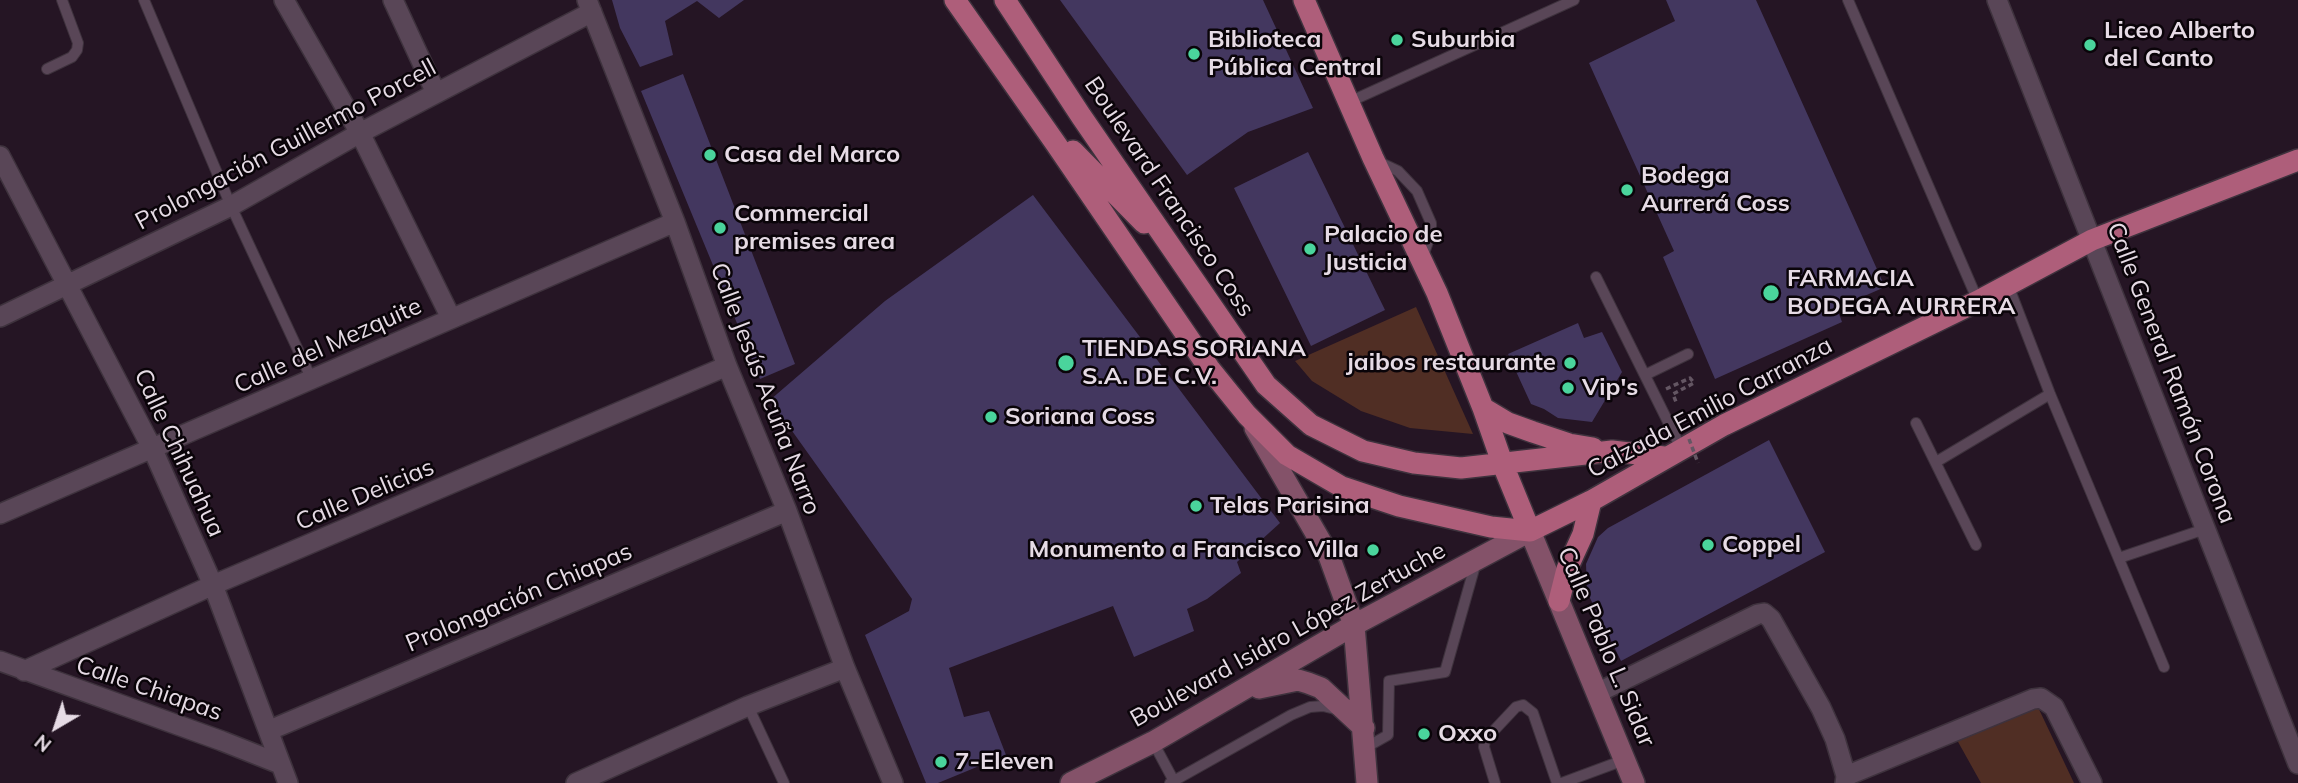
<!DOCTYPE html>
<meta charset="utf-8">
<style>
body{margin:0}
#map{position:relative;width:2298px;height:783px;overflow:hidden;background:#251524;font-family:Mulish,sans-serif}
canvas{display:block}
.north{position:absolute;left:21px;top:692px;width:70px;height:70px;-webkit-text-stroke:5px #0a0409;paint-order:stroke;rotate:219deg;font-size:19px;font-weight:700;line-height:28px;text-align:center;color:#e6dbe5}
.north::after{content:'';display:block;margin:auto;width:24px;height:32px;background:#e6dbe5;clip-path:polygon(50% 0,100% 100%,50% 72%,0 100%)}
</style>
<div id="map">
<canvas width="2298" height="783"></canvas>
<div class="north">N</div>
</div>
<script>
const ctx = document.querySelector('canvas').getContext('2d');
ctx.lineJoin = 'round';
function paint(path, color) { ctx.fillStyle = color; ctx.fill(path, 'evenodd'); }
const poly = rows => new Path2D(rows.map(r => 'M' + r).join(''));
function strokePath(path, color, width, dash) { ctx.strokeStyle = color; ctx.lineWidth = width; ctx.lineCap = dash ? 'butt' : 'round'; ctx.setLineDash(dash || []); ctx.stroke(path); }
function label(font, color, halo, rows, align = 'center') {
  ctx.font = font + ' Mulish,sans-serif'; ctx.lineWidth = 5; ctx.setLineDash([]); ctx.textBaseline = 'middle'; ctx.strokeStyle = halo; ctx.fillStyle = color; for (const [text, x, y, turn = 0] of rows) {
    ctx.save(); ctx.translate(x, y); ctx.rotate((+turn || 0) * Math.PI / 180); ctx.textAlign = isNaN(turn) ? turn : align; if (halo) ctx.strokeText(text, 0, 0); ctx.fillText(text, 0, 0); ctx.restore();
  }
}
const green = poly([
 [1416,307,1473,434,1410,428,1361,411,1312,381,1295,361],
 [2036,703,2074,783,1981,783,1957,740]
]);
const building = poly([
 [612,0,744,0,719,18,697,1,665,21,673,55,640,67,620,28],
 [1060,0,1263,0,1313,108,1248,132,1187,175],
 [1666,0,1756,0,1885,287,1837,308,1842,322,1715,379,1663,257,1674,251,1589,63,1675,21],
 [683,74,795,364,760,379,641,91],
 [1308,152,1385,310,1311,346,1234,188],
 [1033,195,1280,523,1237,562,1241,573,1207,599,1187,609,1194,631,1134,657,1113,606,949,668,964,717,989,711,1006,755,938,783,926,783,865,635,909,611,912,599,770,400,885,301],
 [1578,323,1584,338,1602,332,1622,372,1592,422,1558,418,1544,409,1531,404,1508,354],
 [1769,440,1825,552,1621,661,1587,592,1586,564,1598,537,1608,528]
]);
const path = poly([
 [1666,389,1690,378,1694,383,1673,394,1676,402]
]);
const lane = poly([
 [144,0,231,206,312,380],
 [1848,0,1978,301],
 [47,69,72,57,77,50,78,43,62,0],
 [1349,102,1574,0],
 [1379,162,1398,171,1417,191,1431,223,1431,233,1423,256],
 [1596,277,1681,448],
 [2008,285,2050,394,2164,667],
 [1645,375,1688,354],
 [1916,423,1976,545],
 [1936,462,2050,394],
 [2119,558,2205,529],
 [748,706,784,783],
 [1153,742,1175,783],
 [1365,748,1388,735,1389,681,1445,672,1476,562],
 [1170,783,1291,715,1310,707,1323,706,1335,709],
 [1495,783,1484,747,1485,740,1516,707,1523,705,1533,713,1557,783],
 [1562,783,1624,760]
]);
const street = poly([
 [284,0,360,133,451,318],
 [393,0,436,93],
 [587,0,675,222,727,366,787,511,845,668,893,783],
 [1997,0,2298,764],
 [0,156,153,450,213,585,288,783],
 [0,317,231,206,360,133,592,12],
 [0,514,675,222],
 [0,661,222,741,280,764],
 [24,671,213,585,727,366],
 [1597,693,1758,614,1764,613,1771,619,1821,708,1835,739,1846,776,1845,783],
 [270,730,787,511],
 [1846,776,2033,699,2041,698,2054,707,2092,783],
 [576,783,748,706,845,668]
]);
const secondary = poly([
 [1255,428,1329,556,1354,625,1367,783],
 [1259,688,1298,680,1308,683,1321,688,1364,728],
 [1071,783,1153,742,1354,625,1530,531,1634,783]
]);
const primary = poly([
 [955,0,1056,144,1209,368,1247,415,1287,455,1342,487,1399,506,1491,527,1530,531],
 [1005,0,1081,116,1266,385,1311,425,1363,451,1414,463,1461,468,1612,451,1664,457],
 [1304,0,1373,158,1437,293,1483,408,1503,465,1530,531],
 [1073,151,1144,223],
 [1483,408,1508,423,1533,432,1569,444,1593,448],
 [1530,531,1591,501,1724,425,1978,301,2092,240,2298,160],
 [1559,601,1567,569,1583,534,1591,501]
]);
const pathBridge = poly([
 [1689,439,1698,463]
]);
const markers = [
 [1397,40,7,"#4ad49c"],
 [2090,45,7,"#4ad49c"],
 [1194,54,7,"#4ad49c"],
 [710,155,7,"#4ad49c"],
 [1627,190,7,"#4ad49c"],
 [720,228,7,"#4ad49c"],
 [1310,249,7,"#4ad49c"],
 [1771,293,9,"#4ad49c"],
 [1066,363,9,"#4ad49c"],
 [1570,363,7,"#4ad49c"],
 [1568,388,7,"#4ad49c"],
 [991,417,7,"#4ad49c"],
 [1196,506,7,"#4ad49c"],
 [1708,545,7,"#4ad49c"],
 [1373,550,7,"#4ad49c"],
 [1424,734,7,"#4ad49c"],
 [941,762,7,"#4ad49c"]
];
const poiNames = [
 ["Liceo Alberto",2104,31],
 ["del Canto",2104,59],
 ["Biblioteca",1208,40],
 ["Pública Central",1208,68],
 ["Suburbia",1411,40],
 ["Casa del Marco",724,155],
 ["Bodega",1641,176],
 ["Aurrerá Coss",1641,204],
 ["Commercial",734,214],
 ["premises area",734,242],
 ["Palacio de",1324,235],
 ["Justicia",1324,263],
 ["FARMACIA",1787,279],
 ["BODEGA AURRERA",1787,307],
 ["TIENDAS SORIANA",1082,349],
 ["S.A. DE C.V.",1082,377],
 ["jaibos restaurante",1556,363,"right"],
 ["Vip's",1582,388],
 ["Soriana Coss",1005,417],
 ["Telas Parisina",1210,506],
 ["Coppel",1722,545],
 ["Monumento a Francisco Villa",1359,550,"right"],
 ["Oxxo",1438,734],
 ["7-Eleven",955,762]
];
const streetNames = [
 ["Prolongación Guillermo Porcell",286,145,-28],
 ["Boulevard Francisco Coss",1169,197,56],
 ["Calle del Mezquite",328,346,-24],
 ["Calle General Ramón Corona",2171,373,69],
 ["Calle Jesús Acuña Narro",765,389,69],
 ["Calzada Emilio Carranza",1710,408,-28],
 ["Calle Chihuahua",179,453,65],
 ["Calle Delicias",365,495,-23],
 ["Prolongación Chiapas",519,598,-23],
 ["Boulevard Isidro López Zertuche",1288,635,-29],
 ["Calle Pablo L. Sidar",1606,647,67],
 ["Calle Chiapas",149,689,19]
];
paint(green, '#502e24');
paint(building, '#43375f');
strokePath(lane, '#3e323d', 12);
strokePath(street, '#3e323d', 22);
strokePath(secondary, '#3e323d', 24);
strokePath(primary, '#3e323d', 24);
strokePath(path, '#645663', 3.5, [5, 3.5]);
strokePath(lane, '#594657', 10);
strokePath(street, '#594657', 19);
strokePath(secondary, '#845269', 21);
strokePath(primary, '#ae5e7a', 21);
strokePath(pathBridge, '#645663', 3.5, [5, 3.5]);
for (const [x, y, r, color] of markers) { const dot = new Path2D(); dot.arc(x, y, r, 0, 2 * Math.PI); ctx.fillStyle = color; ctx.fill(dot); strokePath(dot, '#0a0409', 2.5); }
label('bold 24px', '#e6dbe5', '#0a0409', poiNames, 'left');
label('24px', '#e6dbe5', '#0a0409', streetNames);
</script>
